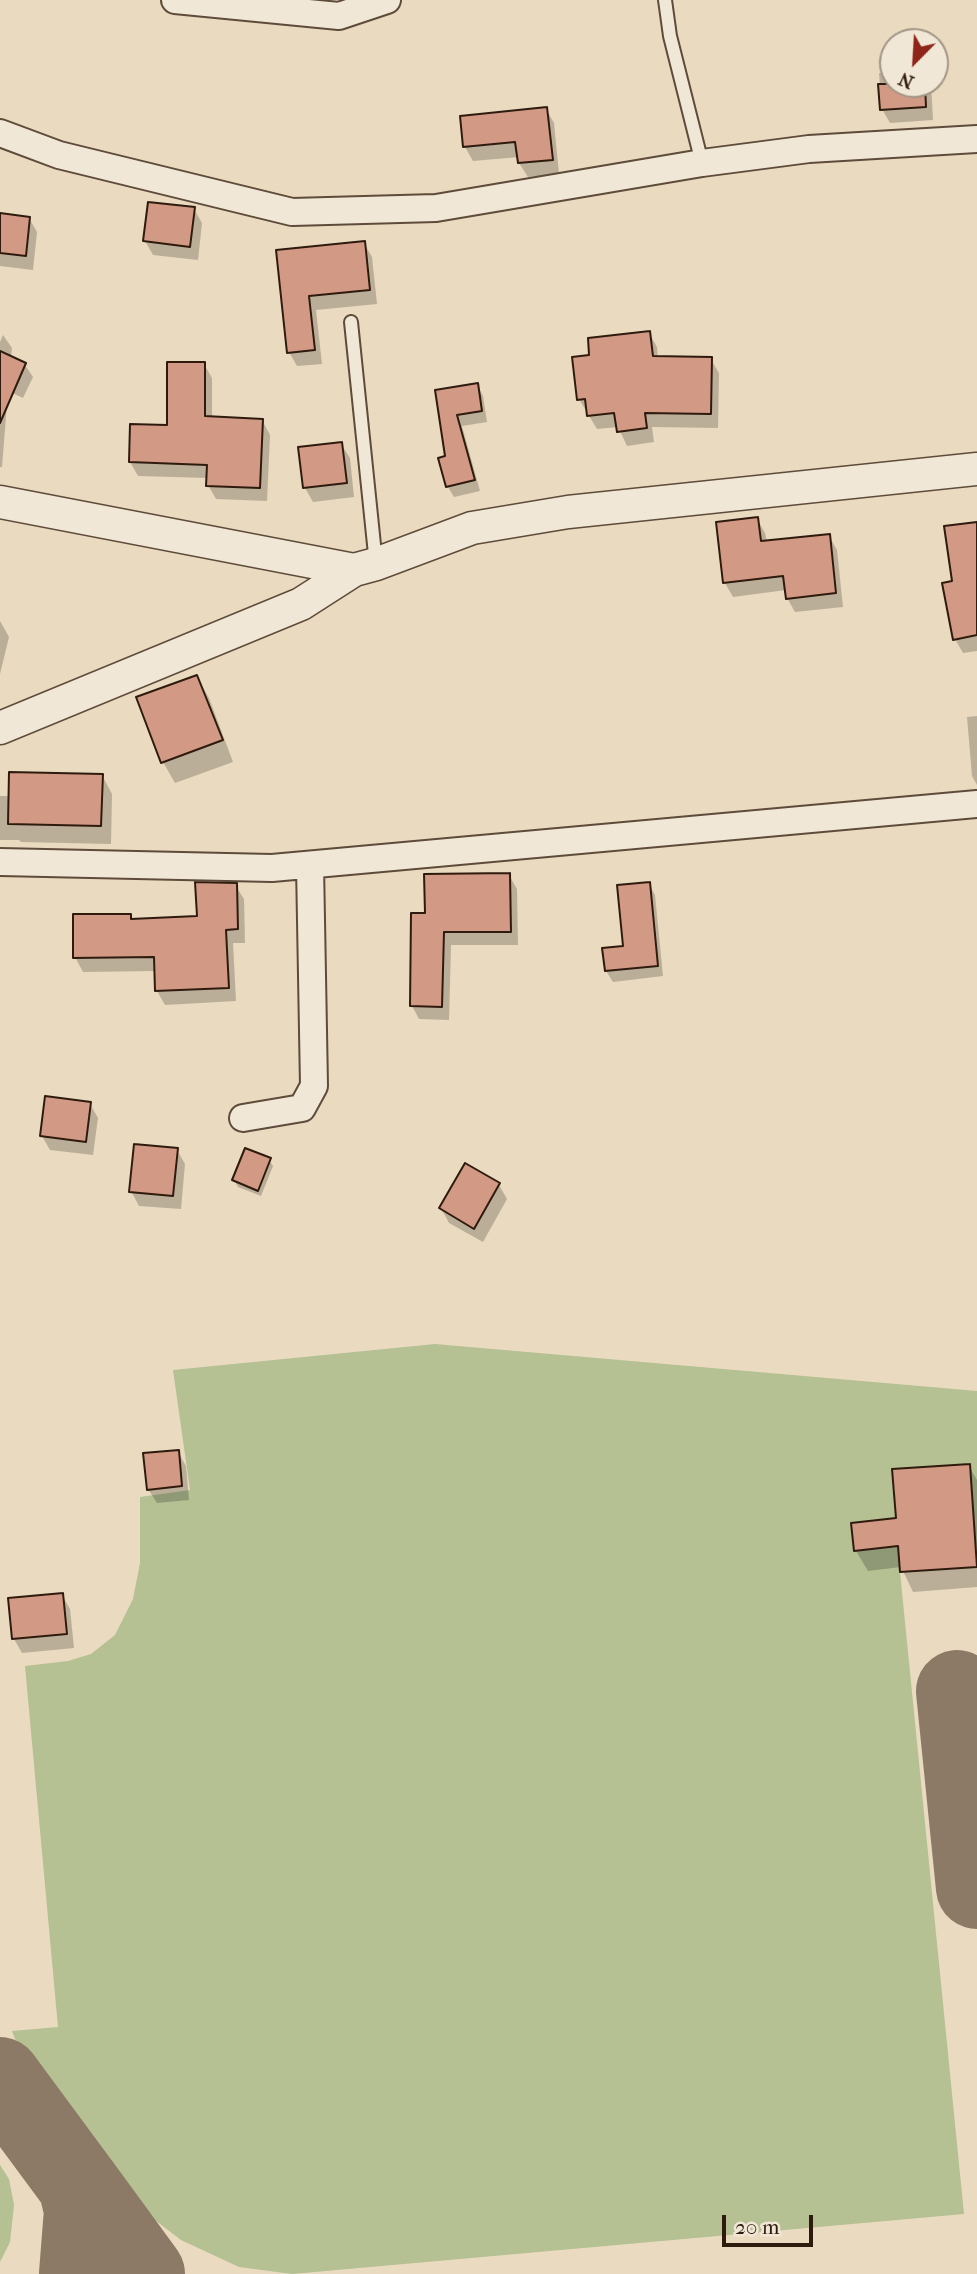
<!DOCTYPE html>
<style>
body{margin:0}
#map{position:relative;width:977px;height:2274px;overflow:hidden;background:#e9dac0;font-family:"IM FELL French Canon",serif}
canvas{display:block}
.north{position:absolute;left:879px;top:28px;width:70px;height:70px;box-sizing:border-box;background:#f1e7d6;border:2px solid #a39586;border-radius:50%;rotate:204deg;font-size:19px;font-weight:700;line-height:28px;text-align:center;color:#2f1b0e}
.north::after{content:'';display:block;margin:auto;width:24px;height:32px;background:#8f2418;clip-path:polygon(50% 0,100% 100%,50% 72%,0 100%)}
.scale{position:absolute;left:722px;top:2215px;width:91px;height:32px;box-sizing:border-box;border:4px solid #2f1b0e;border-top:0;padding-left:9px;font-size:21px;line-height:24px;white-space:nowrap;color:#2f1b0e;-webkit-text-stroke:5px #f1e7d6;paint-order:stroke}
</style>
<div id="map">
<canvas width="977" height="2274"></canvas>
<div class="north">N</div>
<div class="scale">20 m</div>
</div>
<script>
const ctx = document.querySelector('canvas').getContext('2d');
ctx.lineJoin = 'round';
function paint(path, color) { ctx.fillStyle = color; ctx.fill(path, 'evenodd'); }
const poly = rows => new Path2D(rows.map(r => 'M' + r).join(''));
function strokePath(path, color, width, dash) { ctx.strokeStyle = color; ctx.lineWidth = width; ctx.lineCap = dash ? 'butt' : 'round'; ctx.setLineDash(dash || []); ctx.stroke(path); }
const green = poly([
 [435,1344,977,1391,977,1556,970,1464,892,1470,900,1572,964,2214,292,2274,239,2267,181,2240,151,2217,15,2039,12,2031,58,2027,25,1666,68,1661,91,1654,115,1635,133,1599,140,1563,140,1497,190,1490,173,1370],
 [0,2165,9,2179,14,2205,10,2242,0,2262]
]);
const shadow = poly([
 [893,72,893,84,931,84,933,120,890,123,882,109,879,73],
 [546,109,554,123,559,174,528,177,519,163,519,157,473,161,465,147],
 [194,209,202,223,198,260,153,255,145,241],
 [0,215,29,218,37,232,33,270,0,266],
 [364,243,372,257,377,304,316,310,322,364,297,366,289,352,278,252],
 [649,333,657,347,658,358,710,358,719,373,718,428,652,427,654,442,627,446,618,427,597,429,579,399,591,356],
 [3,335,12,348,11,358,25,365,33,377,23,398,8,391,2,467,0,467,0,342],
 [204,364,212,378,212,418,262,420,270,435,267,501,216,499,208,485,208,478,138,476,130,462,169,427],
 [477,385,483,396,487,422,462,426,480,491,454,497,448,487,441,459,447,457,437,392],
 [341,444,350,458,354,497,313,502,305,488,300,449],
 [757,519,765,533,767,542,829,536,837,550,843,607,795,612,787,598,786,590,733,597,725,583],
 [977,524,977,651,963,653,955,639,954,583],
 [0,621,9,637,0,674],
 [197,677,209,698,233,762,175,783,163,762,138,698],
 [977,716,977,785,972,776,967,717],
 [102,775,112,794,111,844,21,842,19,840,0,840,0,796,10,796],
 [509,875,517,889,518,945,451,945,449,1020,419,1019,412,1006,426,915],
 [649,884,655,895,663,976,613,982,606,971,625,947],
 [235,885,244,899,245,943,233,943,236,1001,165,1005,157,991,156,971,83,972,75,957,130,916,133,920,199,918],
 [90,1104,98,1118,93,1155,50,1150,42,1136],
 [177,1150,185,1164,181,1209,139,1206,131,1191],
 [269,1160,273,1166,261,1196,238,1187,234,1180],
 [466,1165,499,1185,507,1199,483,1242,449,1223,441,1208],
 [178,1452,186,1466,189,1500,157,1503,148,1489],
 [969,1466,977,1480,977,1587,913,1592,901,1567,868,1571,856,1551,853,1524,898,1519],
 [62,1595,70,1609,74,1648,22,1653,14,1639]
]);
const taxiway = poly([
 [957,1691,977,1888],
 [0,2078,79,2185,85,2210,80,2274],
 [79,2185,144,2274]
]);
const building = poly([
 [878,84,925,84,926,107,880,110,878,84],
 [547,107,553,160,518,163,515,142,463,147,460,116,547,107],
 [148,202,195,207,190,247,143,241,148,202],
 [0,213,30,217,26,256,0,253,0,213],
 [365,241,370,290,309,296,315,350,287,353,276,250,365,241],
 [650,331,653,356,712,357,711,414,645,413,647,428,617,432,614,413,587,416,585,399,577,400,572,357,589,355,588,338,650,331],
 [0,351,26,363,0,423,0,351],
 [167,362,205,362,205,416,263,419,260,488,206,486,207,465,129,462,130,424,167,425,167,362],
 [478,383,482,411,457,415,475,480,446,487,438,458,445,456,435,390,478,383],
 [342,442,347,483,303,488,298,447,342,442],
 [758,517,761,541,830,534,836,593,786,599,783,576,723,583,716,522,758,517],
 [977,522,977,635,953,640,942,583,952,581,944,526,977,522],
 [197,675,223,740,161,763,136,697,197,675],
 [9,772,103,774,101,826,8,824,9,772],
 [510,873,511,932,444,932,442,1007,410,1006,411,913,425,913,424,874,510,873],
 [195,882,237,883,238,929,226,930,229,988,155,991,154,957,73,958,73,914,131,914,131,919,197,916,195,882],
 [650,882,658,966,605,971,602,948,623,946,617,885,650,882],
 [45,1096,91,1102,86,1142,40,1136,45,1096],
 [134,1144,178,1148,173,1196,129,1192,134,1144],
 [245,1148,271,1158,258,1191,232,1180,245,1148],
 [465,1163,500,1183,474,1229,439,1208,465,1163],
 [179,1450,182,1486,147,1490,143,1453,179,1450],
 [970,1464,977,1567,900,1572,898,1546,854,1551,851,1523,896,1518,892,1469,970,1464],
 [63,1593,67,1634,12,1639,8,1598,63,1593]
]);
const service = poly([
 [665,0,670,36,702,163],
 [351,322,376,564]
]);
const minor = poly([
 [175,0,339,16,387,0],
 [0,133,59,155,292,212,436,208,702,163,809,149,977,139],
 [0,862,272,868,977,804],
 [243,1118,302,1108,314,1086,310,865]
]);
const tertiary = poly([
 [0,502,354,570],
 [0,728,301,604,354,570,376,564,472,528,568,512,977,469]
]);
paint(green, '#b5c093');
paint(shadow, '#0003');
strokePath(taxiway, '#8c7a67', 82);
paint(building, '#d29985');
strokePath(building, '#2f1b0e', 2);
strokePath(service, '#5e4b3a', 16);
strokePath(minor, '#5e4b3a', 30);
strokePath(tertiary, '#5e4b3a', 35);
strokePath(service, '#f1e7d6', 12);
strokePath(minor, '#f1e7d6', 26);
strokePath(tertiary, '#f1e7d6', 32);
</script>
